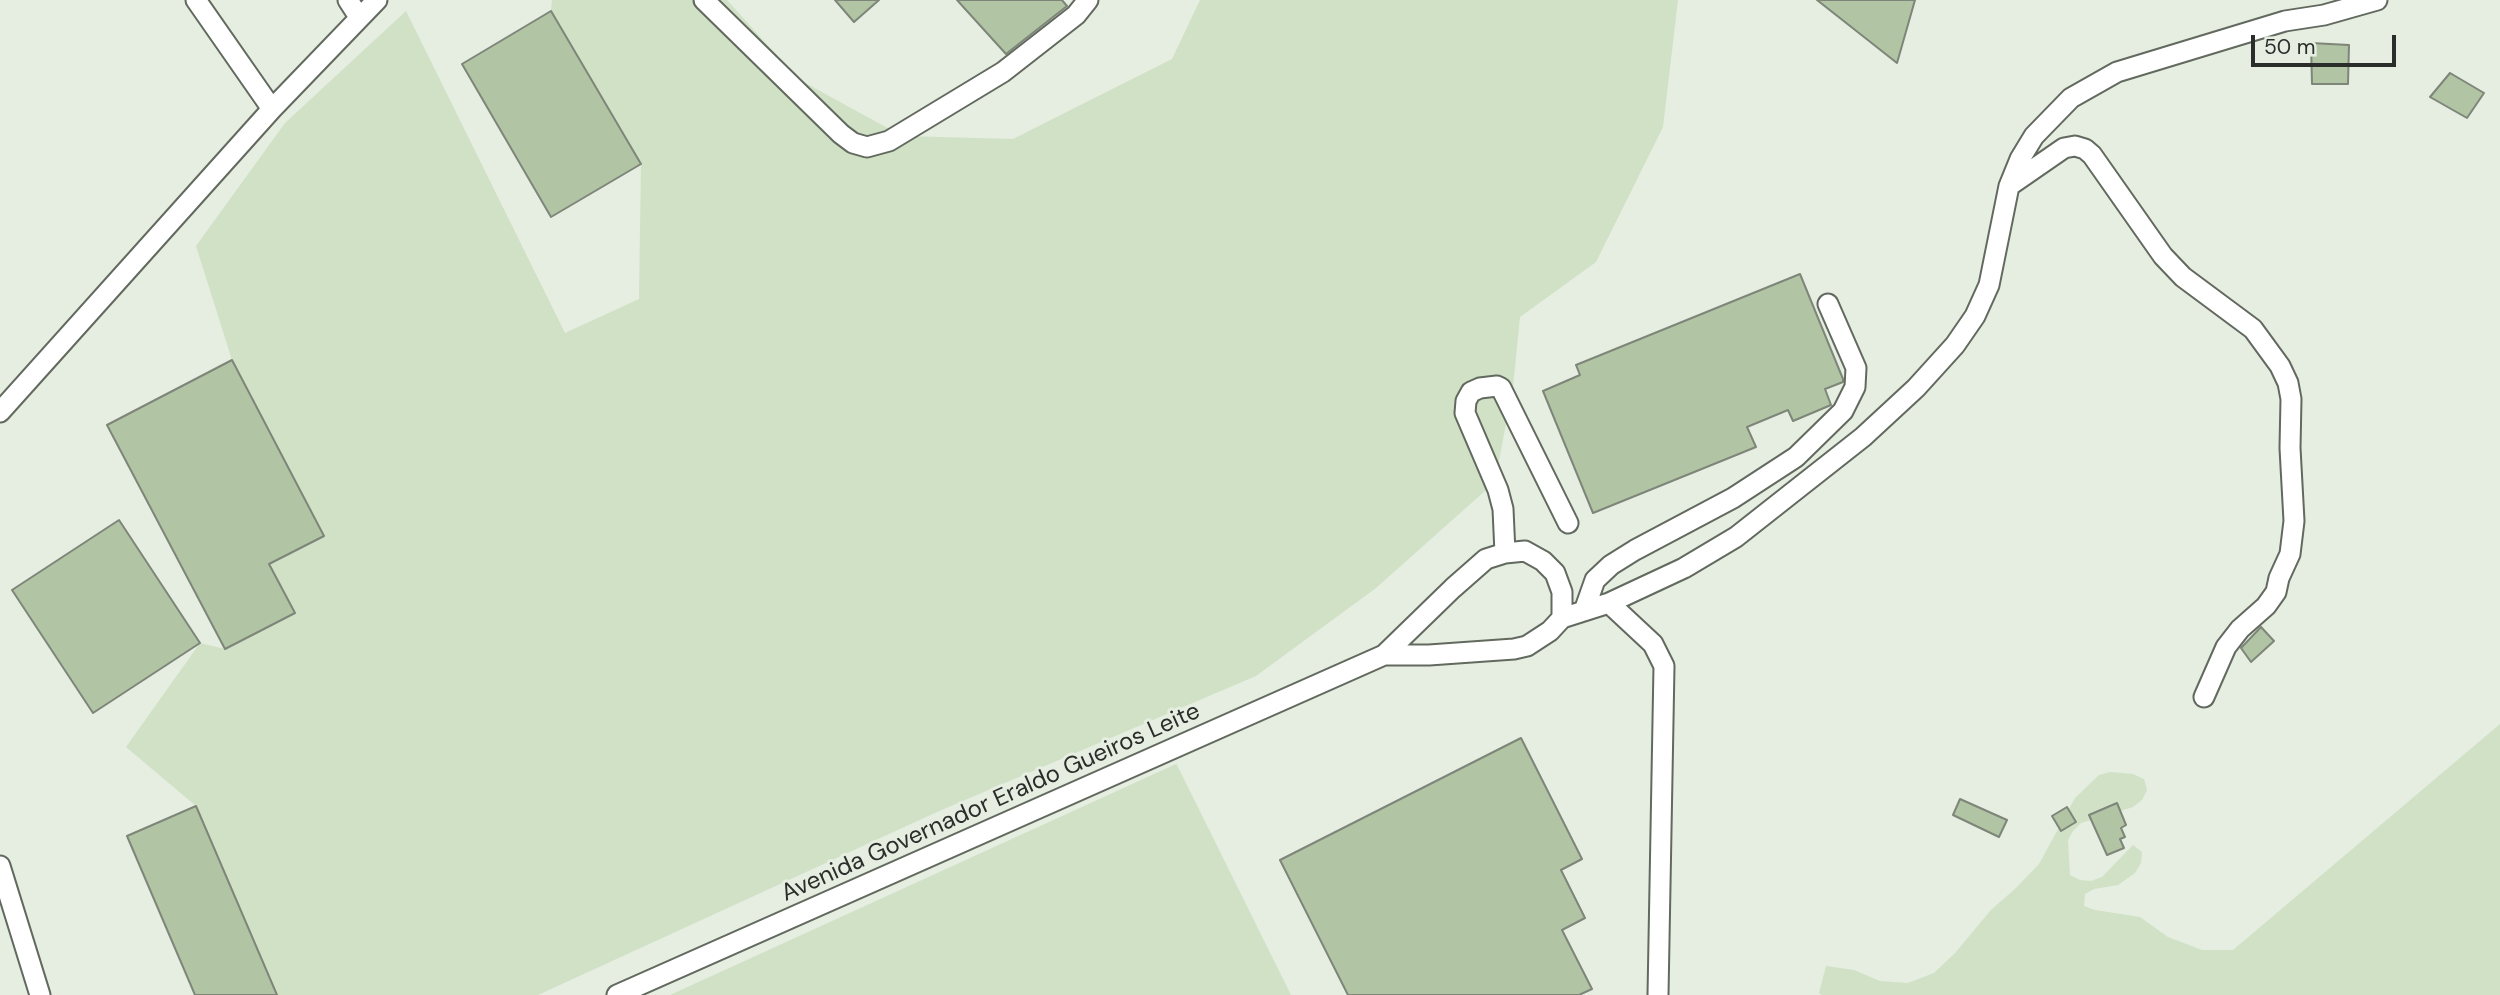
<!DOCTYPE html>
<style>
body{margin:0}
#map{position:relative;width:2500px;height:995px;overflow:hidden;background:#e6ede1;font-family:"DM Sans",sans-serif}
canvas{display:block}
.scale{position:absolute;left:2251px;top:35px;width:145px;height:32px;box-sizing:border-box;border:4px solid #2a2d29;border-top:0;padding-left:9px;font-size:21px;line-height:24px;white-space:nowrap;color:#2a2d29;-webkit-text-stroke:5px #e6ede1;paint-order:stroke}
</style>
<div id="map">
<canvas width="2500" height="995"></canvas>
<div class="scale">50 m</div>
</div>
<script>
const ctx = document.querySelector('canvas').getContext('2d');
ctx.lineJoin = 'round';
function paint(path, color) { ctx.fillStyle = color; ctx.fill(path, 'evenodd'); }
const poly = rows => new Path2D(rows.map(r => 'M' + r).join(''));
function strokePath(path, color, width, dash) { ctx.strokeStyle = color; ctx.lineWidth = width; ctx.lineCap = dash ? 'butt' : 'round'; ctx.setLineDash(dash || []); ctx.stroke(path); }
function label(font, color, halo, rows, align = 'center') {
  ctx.font = font + ' "DM Sans",sans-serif'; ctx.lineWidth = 6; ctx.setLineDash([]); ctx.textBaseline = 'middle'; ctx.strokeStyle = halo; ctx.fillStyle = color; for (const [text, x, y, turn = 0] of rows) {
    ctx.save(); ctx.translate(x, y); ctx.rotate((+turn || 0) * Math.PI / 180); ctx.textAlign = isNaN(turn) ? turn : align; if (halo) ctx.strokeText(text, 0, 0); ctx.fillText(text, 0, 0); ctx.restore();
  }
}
const green = poly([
 [552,0,727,0,798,79,902,136,1013,139,1172,59,1200,0,1678,0,1663,127,1596,262,1520,317,1513,387,1495,482,1376,588,1256,676,937,812,538,995,277,995,196,806,126,747,200,643,225,649,294,613,269,564,324,536,232,360,196,246,285,123,406,11,565,333,639,299,641,164,551,11],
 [2500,724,2500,995,1822,995,1819,993,1826,966,1854,970,1880,981,1908,983,1934,973,1955,953,1991,910,2016,888,2039,864,2075,798,2099,775,2110,772,2133,774,2144,779,2147,790,2142,800,2133,807,2081,823,2073,831,2068,840,2070,875,2080,880,2091,881,2102,877,2133,845,2142,852,2141,863,2135,873,2118,885,2094,889,2085,894,2084,906,2095,910,2140,917,2168,937,2202,950,2233,950],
 [1176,763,1291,995,670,995,1176,764]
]);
const building = poly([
 [835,0,879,0,854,22,835,0],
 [957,0,1062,0,1067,6,1006,54,957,0],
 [1817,0,1915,0,1897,63,1817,0],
 [551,11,641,164,551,217,462,64,551,11],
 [2311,43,2349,45,2348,84,2312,84,2311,43],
 [2450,73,2484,93,2467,118,2430,97,2450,73],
 [1800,274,1843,379,1843,382,1825,389,1831,405,1793,421,1788,410,1747,427,1756,447,1593,513,1543,391,1580,375,1576,365,1800,274],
 [232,360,324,536,269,564,295,613,225,649,107,425,232,360],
 [119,520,200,643,93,713,12,590,119,520],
 [2261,627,2274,641,2251,662,2241,648,2261,627],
 [1521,738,1582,859,1561,870,1585,918,1562,930,1592,989,1579,995,1348,995,1280,860,1521,738],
 [1960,799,2007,820,1999,837,1953,815,1960,799],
 [2117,803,2126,825,2121,828,2125,837,2120,839,2124,848,2107,855,2089,815,2117,803],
 [196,806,277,995,195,995,127,836,196,806],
 [2067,807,2076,822,2061,831,2052,816,2067,807]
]);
const minor = poly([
 [196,0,272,109],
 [348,0,359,17],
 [704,0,841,134,853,143,867,147,889,141,1003,72,1076,15,1088,0],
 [2009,186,2064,148,2075,146,2085,149,2092,155,2163,256,2183,277,2253,329,2280,366,2288,383,2291,399,2290,448,2294,521,2290,554,2279,578,2276,592,2266,606,2240,629,2226,647,2204,697],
 [0,412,272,109,377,0],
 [1505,553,1503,509,1498,490,1465,413,1466,401,1471,392,1480,388,1497,386,1501,388,1568,523],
 [1609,603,1653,644,1664,666,1658,995],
 [1584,611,1595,580,1611,565,1635,550,1733,498,1796,457,1843,411,1855,387,1856,368,1828,304],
 [1562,618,1609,603,1684,568,1736,537,1863,437,1916,388,1955,345,1975,316,1989,285,2009,186,2020,159,2034,136,2071,98,2117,72,2285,21,2324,15,2377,0],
 [0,866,40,995],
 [617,995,1384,655,1453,588,1486,559,1505,553,1525,551,1543,561,1555,573,1562,592,1562,618,1550,631,1527,646,1514,649,1429,655,1384,655]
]);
const streetNames = [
 ["Avenida Governador Eraldo Gueiros Leite",991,803,-24]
];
paint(green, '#d0e1c6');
paint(building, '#b1c5a4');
strokePath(building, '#7e8579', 2);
strokePath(minor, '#62695e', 23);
strokePath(minor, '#fff', 19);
label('24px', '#2a2d29', '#e6ede1', streetNames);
</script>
